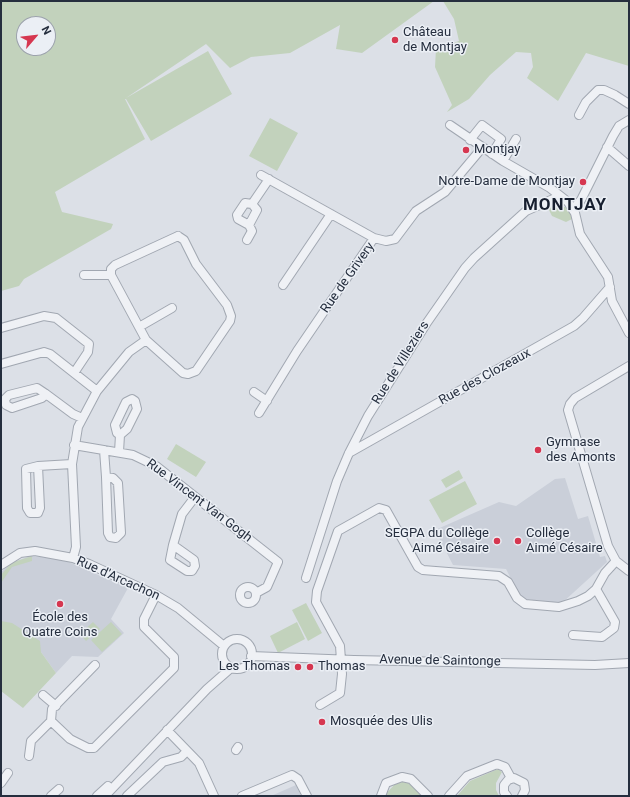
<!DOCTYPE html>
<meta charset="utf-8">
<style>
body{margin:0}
#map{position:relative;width:630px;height:797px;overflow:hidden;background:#dce0e7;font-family:Roboto,sans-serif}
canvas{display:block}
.frame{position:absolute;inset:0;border:2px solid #252e3e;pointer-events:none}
.north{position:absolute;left:16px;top:16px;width:40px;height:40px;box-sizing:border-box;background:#ebeff5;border:1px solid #9ca2ac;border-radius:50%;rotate:62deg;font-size:11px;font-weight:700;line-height:16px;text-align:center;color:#252e3e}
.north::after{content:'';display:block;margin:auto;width:14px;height:18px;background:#d63750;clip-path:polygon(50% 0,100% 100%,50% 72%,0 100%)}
</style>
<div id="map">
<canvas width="630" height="797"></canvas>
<div class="frame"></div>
<div class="north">N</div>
</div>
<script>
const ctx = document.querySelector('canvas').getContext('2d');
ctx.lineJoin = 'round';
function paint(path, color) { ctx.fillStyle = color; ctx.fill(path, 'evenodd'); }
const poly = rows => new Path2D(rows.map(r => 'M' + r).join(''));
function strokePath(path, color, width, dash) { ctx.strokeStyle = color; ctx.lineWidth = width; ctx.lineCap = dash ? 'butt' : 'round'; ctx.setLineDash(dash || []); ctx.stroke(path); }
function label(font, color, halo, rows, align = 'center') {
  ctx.font = font + ' Roboto,sans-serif'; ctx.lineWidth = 3; ctx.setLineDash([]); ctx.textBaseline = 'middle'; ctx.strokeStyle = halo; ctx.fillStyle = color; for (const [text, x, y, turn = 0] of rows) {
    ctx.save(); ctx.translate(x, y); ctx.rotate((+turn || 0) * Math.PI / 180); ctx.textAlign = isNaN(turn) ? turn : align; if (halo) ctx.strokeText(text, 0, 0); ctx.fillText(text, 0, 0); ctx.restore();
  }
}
const built = poly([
 [565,478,578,519,588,516,600,557,605,556,607,562,562,603,524,599,519,595,506,569,453,565,435,530,499,502,516,506,555,479],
 [30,556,62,559,128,588,111,619,124,633,98,657,72,656,56,673,41,652,1,621,1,572,11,563],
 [296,785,301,796,271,796]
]);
const green = poly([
 [1,1,434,1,362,53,336,49,340,25,290,53,251,57,230,68,206,44,126,98,208,51,232,94,151,141,126,99,125,99,145,139,55,192,62,212,113,224,111,229,24,279,19,286,1,291],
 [24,24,48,24,48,48,24,48],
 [443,1,629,1,629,66,586,53,558,101,527,78,533,67,531,53,516,52,490,75,469,99,447,112,452,105,435,67,436,49,459,41,454,19],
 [270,118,298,133,277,171,249,156],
 [552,204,565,207,570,211,572,219,566,222,552,216,549,210],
 [176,444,206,462,196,477,167,459],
 [459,470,463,478,446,488,441,480],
 [465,481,477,504,442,523,429,500],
 [32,556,32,561,12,567,1,583,1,575,11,563],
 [306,603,322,633,308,641,292,610],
 [1,621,12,623,40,641,41,652,56,673,23,708,1,691],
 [93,622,100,629,86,641,80,634],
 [111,622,122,634,102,652,91,640],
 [297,622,305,639,278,653,270,636],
 [498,769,502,772,496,783,496,790,499,796,457,796,470,781],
 [406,781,423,796,384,796,395,784]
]);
const street = poly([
 [579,115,586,102,598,90,604,90,615,95,629,104],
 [450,125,503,161,550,188,568,202,575,213,580,234,608,277,612,301,629,333],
 [470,140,482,125,501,139,492,154],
 [607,147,629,166],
 [503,161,516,139],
 [261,175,374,238,386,241,395,239,416,211,445,192,482,148],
 [252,204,245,203,237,215,238,219,249,225,257,210,252,204,269,179],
 [573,209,581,200,613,136,619,126,629,120],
 [178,236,184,240,196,264,227,305,231,316,230,321,196,371,188,374,183,373,146,340,111,275,111,269,115,265,178,236],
 [247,240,252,231,249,225],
 [84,275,111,275],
 [283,285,331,214],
 [139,327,172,308],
 [1,328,44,316,56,318,89,344,88,352,74,373],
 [1,364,44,352,50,354,97,391],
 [629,366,575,398,570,404,568,410,608,546,616,561,629,571],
 [254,392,267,401],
 [46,394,42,398,12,408,6,405,5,399,9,395,37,388,46,394,73,414,82,418],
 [259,413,297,351,374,238],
 [74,445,133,455,156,466,278,562,267,587,256,593],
 [104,450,106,477],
 [119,452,120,435,117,433,115,425,126,402,132,399,135,401,137,409,127,429,120,435],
 [349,453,574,326,583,318,610,287],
 [38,466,40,508,38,513,30,513,27,508,26,469,38,466,72,464],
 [106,477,113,478,118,483,121,533,116,538,110,537,108,533,106,477],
 [173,545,170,560,187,571,192,571,195,566,194,560,173,545,182,514,195,497],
 [73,558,76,547,72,464,78,427,97,391,129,352,146,340],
 [1,565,20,553,35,551,73,558,89,564,156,595,178,608,224,646],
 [306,578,337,481,349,453,368,416,426,324,465,268,474,258,526,211,560,196],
 '240 595a8 8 0 1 1 16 0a8 8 0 1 1-16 0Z',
 [573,635,602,637,614,628,615,622,596,589],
 '222 654a15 15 0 1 1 30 0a15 15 0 1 1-30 0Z',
 [251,656,354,660,595,665,629,663],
 [95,665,52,709,51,721,70,739,88,748,94,748,174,668,174,657,144,627,144,619,156,595],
 [43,695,56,706],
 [320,705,340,693,342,674,340,646,316,602,317,591,338,531,379,508,386,510,418,567,423,570,499,576,508,582,517,598,525,604,559,607,578,601,588,596,596,589,605,573,616,561],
 [167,730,199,763,214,796],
 [236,750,238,747],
 [29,756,31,741,51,721],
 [1,783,8,773],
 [51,796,59,789],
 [97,796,108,786],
 [105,796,207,689,231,668],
 [127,796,163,762,181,757,187,751],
 [242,796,292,775,298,779,307,796],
 [381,796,386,783,402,777,411,779,428,796],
 [449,796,467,776,497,764,505,767,511,778],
 [507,796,504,792,504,785,508,780,514,778,524,783,525,790,522,796]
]);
const markers = [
 [395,40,4,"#d63750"],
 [466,150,4,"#d63750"],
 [583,182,4,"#d63750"],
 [538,450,4,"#d63750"],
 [497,541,4,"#d63750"],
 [518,541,4,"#d63750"],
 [60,604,4,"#d63750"],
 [298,667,4,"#d63750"],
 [310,667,4,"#d63750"],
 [322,722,4,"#d63750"]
];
const poiNames = [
 ["Château",403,33],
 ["de Montjay",403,48],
 ["Montjay",474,150],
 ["Notre-Dame de Montjay",575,182,"right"],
 ["Gymnase",546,443],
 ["des Amonts",546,458],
 ["SEGPA du Collège",489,534,"right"],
 ["Aimé Césaire",489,549,"right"],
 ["Collège",526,534],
 ["Aimé Césaire",526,549],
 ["École des",60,618,"center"],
 ["Quatre Coins",60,633,"center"],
 ["Les Thomas",290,667,"right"],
 ["Thomas",318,667],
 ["Mosquée des Ulis",330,722]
];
const streetNames = [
 ["Rue de Grivery",348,278,-55],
 ["Rue de Villeziers",401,363,-58],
 ["Rue des Clozeaux",485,377,-29],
 ["Rue Vincent Van Gogh",199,501,37],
 ["Rue d'Arcachon",118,579,24],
 ["Avenue de Saintonge",440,661,1]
];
const districtNames = [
 ["MONTJAY",565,206]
];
paint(built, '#cacfd9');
paint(green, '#c2d2bc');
strokePath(street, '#a1a7b1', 10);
strokePath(street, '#eff1f5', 8);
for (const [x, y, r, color] of markers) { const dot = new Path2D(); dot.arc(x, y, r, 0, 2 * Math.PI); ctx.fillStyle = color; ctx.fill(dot); strokePath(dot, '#ebeff5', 1.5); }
label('13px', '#252e3e', '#ebeff5', poiNames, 'left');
label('13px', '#252e3e', '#ebeff5', streetNames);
ctx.letterSpacing = '1px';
label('bold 17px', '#171f2f', '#ebeff5', districtNames);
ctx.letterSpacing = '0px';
</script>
